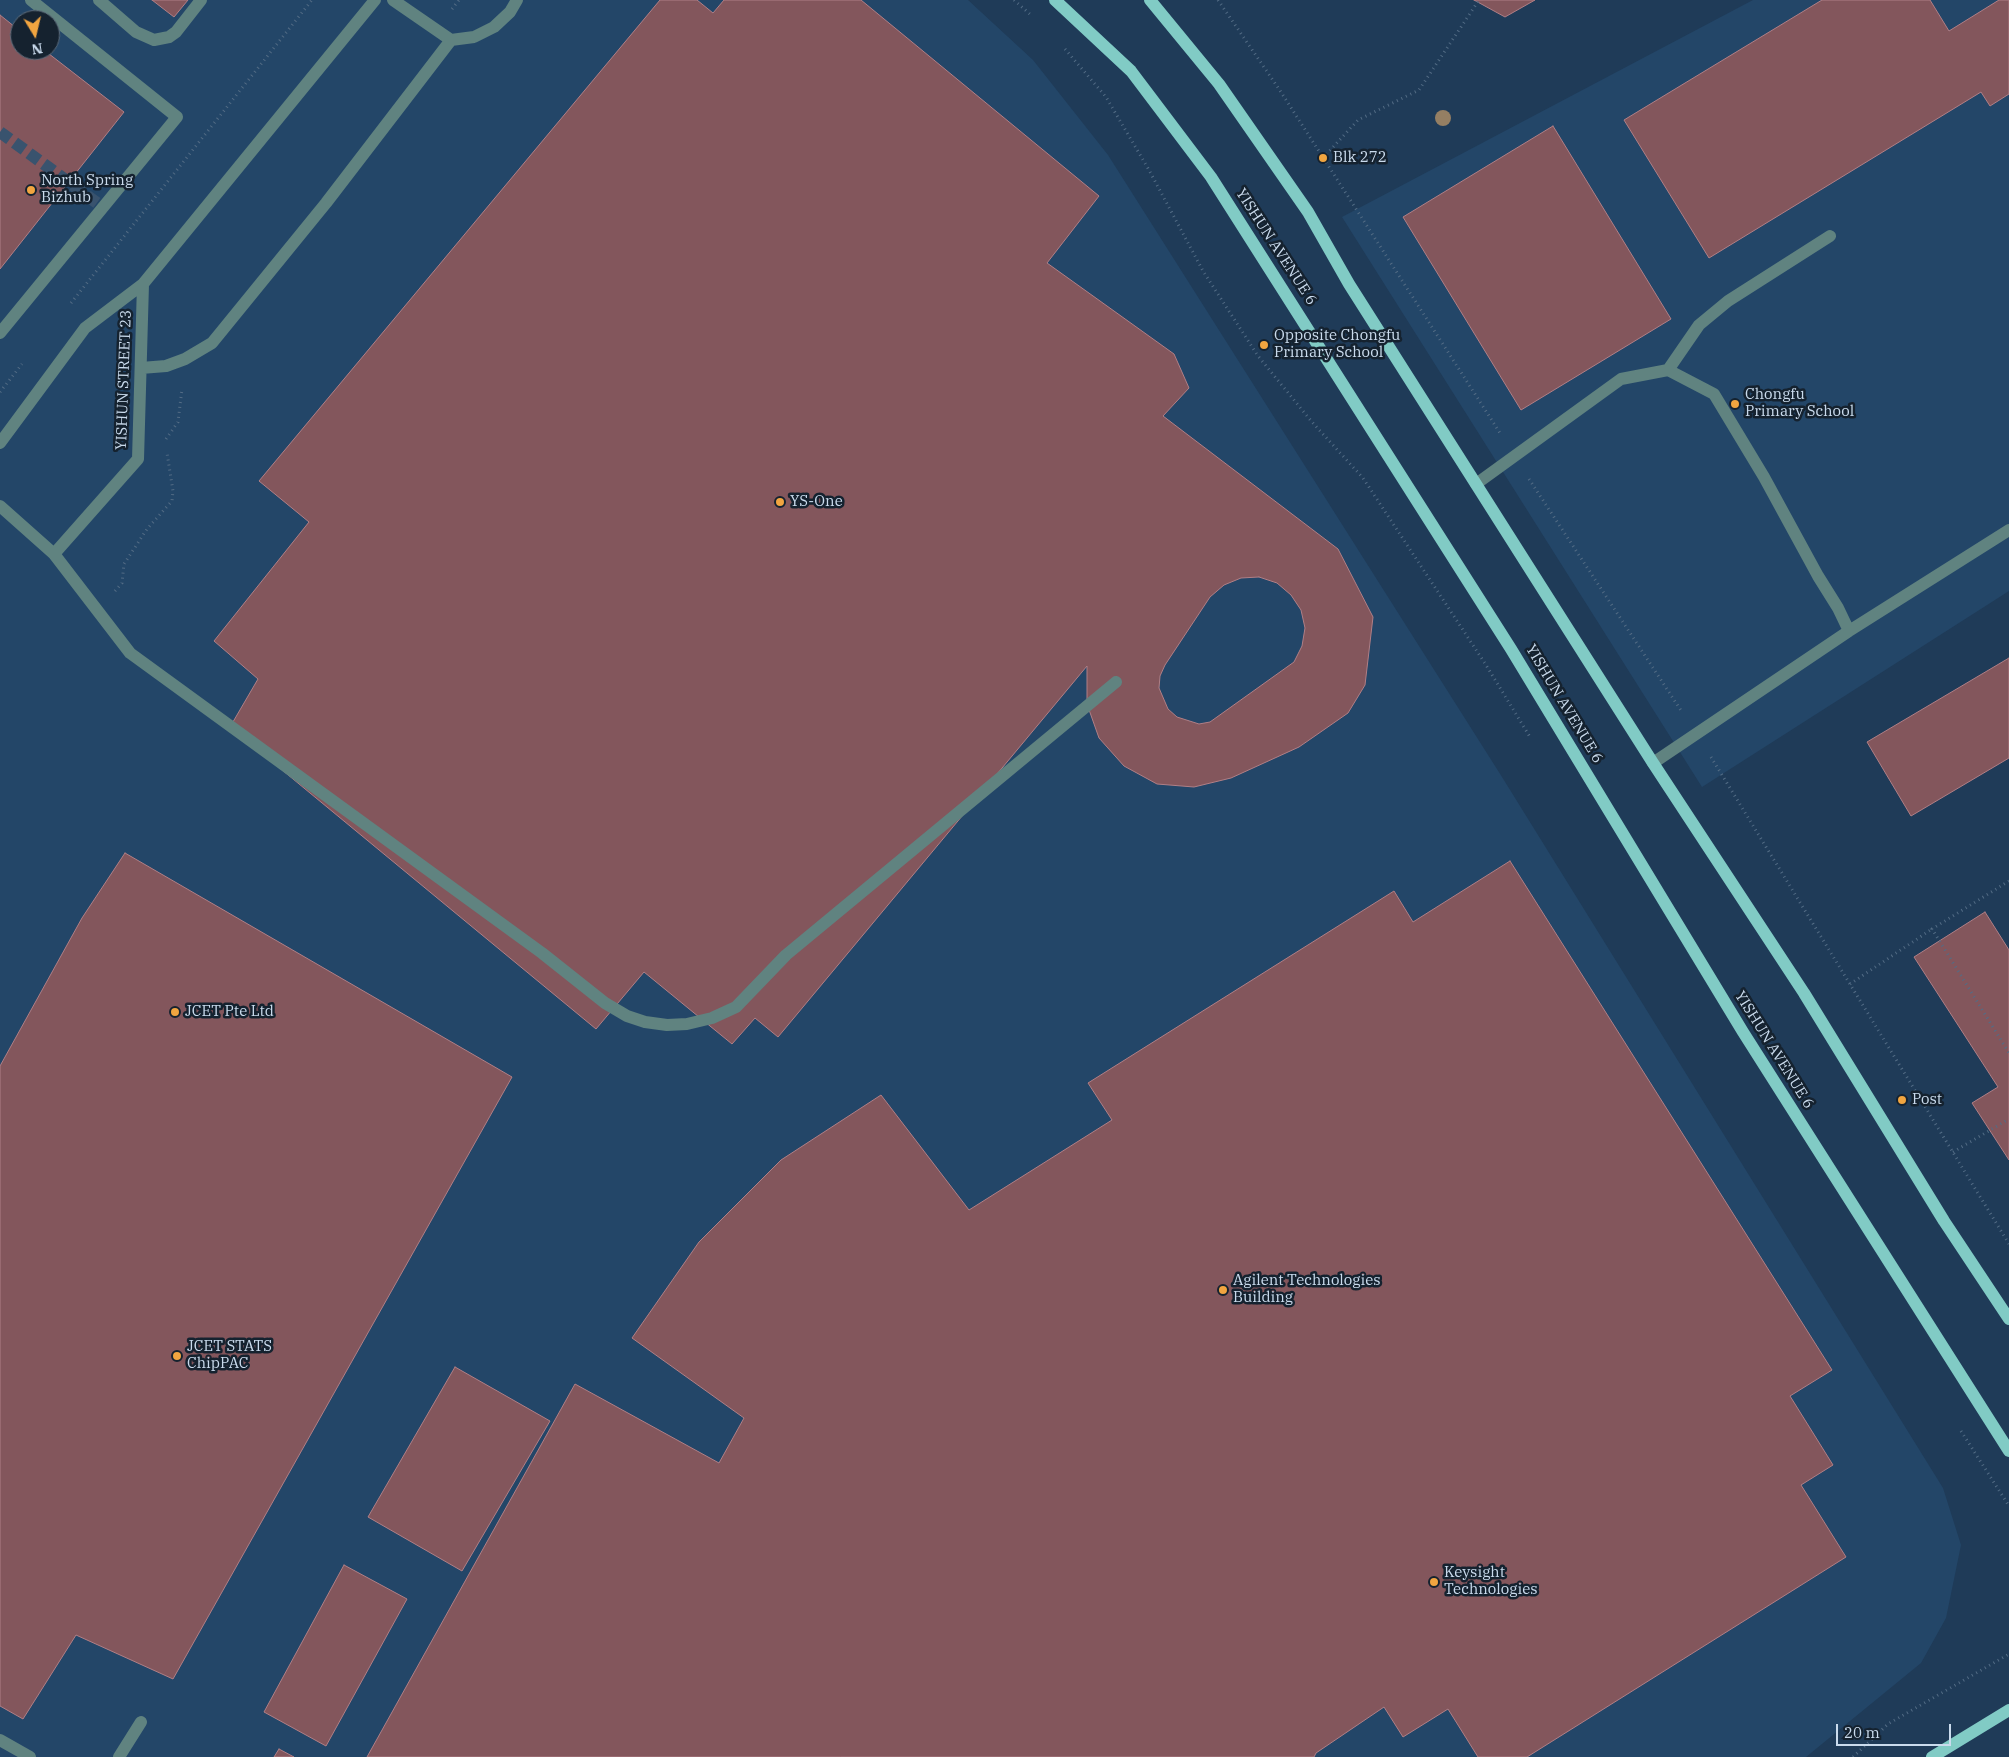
<!DOCTYPE html>
<style>
body{margin:0}
#map{position:relative;width:2009px;height:1757px;overflow:hidden;background:#1f3b58;font-family:"IBM Plex Serif",serif}
canvas{display:block}
.north{position:absolute;left:10px;top:10px;width:50px;height:50px;box-sizing:border-box;background:#15222f;border:1px solid #5d6c7b;border-radius:50%;rotate:171deg;font-size:14px;font-weight:700;line-height:20px;text-align:center;color:#cadbed}
.north::after{content:'';display:block;margin:auto;width:18px;height:22px;background:#f1a540;clip-path:polygon(50% 0,100% 100%,50% 72%,0 100%)}
.scale{position:absolute;left:1836px;top:1724px;width:115px;height:22px;box-sizing:border-box;border:2px solid #cadbed;border-top:0;padding-left:6px;font-size:15px;line-height:18px;white-space:nowrap;color:#cadbed;-webkit-text-stroke:4px #15222f;paint-order:stroke}
</style>
<div id="map">
<canvas width="2009" height="1757"></canvas>
<div class="north">N</div>
<div class="scale">20 m</div>
</div>
<script>
const ctx = document.querySelector('canvas').getContext('2d');
ctx.lineJoin = 'round';
function paint(path, color) { ctx.fillStyle = color; ctx.fill(path, 'evenodd'); }
const poly = rows => new Path2D(rows.map(r => 'M' + r).join(''));
function strokePath(path, color, width, dash) { ctx.strokeStyle = color; ctx.lineWidth = width; ctx.lineCap = dash ? 'butt' : 'round'; ctx.setLineDash(dash || []); ctx.stroke(path); }
function label(font, color, halo, rows, align = 'center') {
  ctx.font = font + ' "IBM Plex Serif",serif'; ctx.lineWidth = 5; ctx.setLineDash([]); ctx.textBaseline = 'middle'; ctx.strokeStyle = halo; ctx.fillStyle = color; for (const [text, x, y, turn = 0] of rows) {
    ctx.save(); ctx.translate(x, y); ctx.rotate((+turn || 0) * Math.PI / 180); ctx.textAlign = isNaN(turn) ? turn : align; if (halo) ctx.strokeText(text, 0, 0); ctx.fillText(text, 0, 0); ctx.restore();
  }
}
const built = poly([
 [0,0,968,0,1033,60,1108,155,1502,777,1943,1488,1961,1545,1946,1618,1921,1663,1806,1757,0,1757],
 [20,20,50,20,50,50,20,50],
 [1753,0,2009,0,2009,591,1702,787,1342,217]
]);
const building = poly([
 [152,0,188,0,174,17,152,0],
 [660,0,697,0,713,13,724,0,861,0,1099,196,1047,263,1174,354,1189,388,1163,416,1338,549,1373,617,1365,685,1348,713,1299,747,1231,778,1194,787,1157,784,1124,766,1099,738,1087,704,1087,666,778,1037,755,1018,732,1044,644,972,596,1029,230,727,258,679,214,641,309,522,259,481,660,0],
 [1259,577,1277,583,1291,595,1301,610,1305,628,1302,646,1294,662,1210,722,1199,724,1177,717,1168,709,1159,688,1160,676,1165,665,1210,597,1224,585,1241,578,1259,577],
 [1474,0,1535,0,1505,17,1474,0],
 [1822,0,1930,0,1949,31,1999,0,2009,0,2009,94,1990,106,1981,92,1709,258,1624,120,1822,0],
 [0,15,20,31,20,50,44,50,124,112,0,269,0,15],
 [1553,126,1671,319,1521,410,1403,217,1553,126],
 [2009,658,2009,758,1911,816,1867,742,2009,658],
 [125,853,512,1077,173,1679,76,1635,23,1719,0,1706,0,1066,82,918,125,853],
 [1510,861,1832,1370,1790,1396,1833,1465,1801,1485,1846,1557,1527,1757,1478,1757,1448,1709,1403,1737,1384,1707,1316,1753,1314,1757,367,1757,575,1384,719,1463,744,1418,632,1338,699,1242,781,1160,881,1095,969,1210,1112,1120,1088,1083,1394,891,1413,922,1510,861],
 [1985,912,2009,950,2009,1160,1972,1103,1998,1087,1914,957,1985,912],
 [455,1367,550,1421,462,1571,368,1517,455,1367],
 [344,1565,407,1599,326,1746,264,1712,344,1565],
 [279,1749,294,1757,274,1757,279,1749]
]);
const minorTunnel = poly([
 [0,132,104,208]
]);
const path = poly([
 [1014,0,1032,16],
 [1218,0,1279,89,1500,433],
 [452,9,459,0],
 [1065,49,1106,97,1149,170,1203,271,1258,356,1312,422,1363,478,1486,665,1530,737],
 [1323,158,1358,120,1419,90,1479,0],
 [71,303,312,0],
 [0,392,22,364],
 [166,439,178,422,182,389],
 [1529,479,1682,712],
 [115,591,122,583,124,564,147,529,172,501,173,491,167,453],
 [1711,757,2009,1244],
 [2009,881,1932,929,2009,1053],
 [1850,984,1932,929],
 [1953,1152,2009,1119],
 [1961,1431,2009,1506],
 [1853,1757,1888,1724,2009,1654]
]);
const minor = poly([
 [99,0,136,32,154,40,169,37,176,32,201,0],
 [393,0,451,40,474,37,494,27,510,12,517,0],
 [0,333,177,117,31,0],
 [141,368,166,366,185,359,212,343,326,203,451,40],
 [1668,370,1699,325,1728,301,1830,236],
 [0,443,85,328,143,284,375,0],
 [1476,484,1621,379,1668,370,1714,394,1764,477,1818,576,1838,608,1849,631],
 [0,506,54,554,130,653,542,953,605,1003,627,1016,645,1022,667,1025,687,1024,712,1018,736,1007,786,955,1116,682],
 [54,554,138,459,143,284],
 [1653,763,1849,631,2009,530],
 [0,1740,30,1757],
 [119,1757,141,1722]
]);
const major = poly([
 [1055,0,1131,71,1211,177,1511,649,1743,1032,2009,1451],
 [1150,0,1219,84,1308,212,1349,284,1653,763,1804,993,1944,1221,2009,1319],
 [1932,1757,2009,1710]
]);
const trees = [
 [1443,118]
];
const markers = [
 [1323,158,5,"#f1a540"],
 [31,190,5,"#f1a540"],
 [1264,345,5,"#f1a540"],
 [1735,404,5,"#f1a540"],
 [780,502,5,"#f1a540"],
 [175,1012,5,"#f1a540"],
 [1902,1100,5,"#f1a540"],
 [1223,1290,5,"#f1a540"],
 [177,1356,5,"#f1a540"],
 [1434,1582,5,"#f1a540"]
];
const poiNames = [
 ["Blk 272",1333,158],
 ["North Spring",41,181],
 ["Bizhub",41,198],
 ["Opposite Chongfu",1274,336],
 ["Primary School",1274,353],
 ["Chongfu",1745,395],
 ["Primary School",1745,412],
 ["YS-One",790,502],
 ["JCET Pte Ltd",185,1012],
 ["Post",1912,1100],
 ["Agilent Technologies",1233,1281],
 ["Building",1233,1298],
 ["JCET STATS",187,1347],
 ["ChipPAC",187,1364],
 ["Keysight",1444,1573],
 ["Technologies",1444,1590]
];
const streetNames = [
 ["YISHUN AVENUE 6",1276,247,57],
 ["YISHUN STREET 23",124,380,-88],
 ["YISHUN AVENUE 6",1564,704,59],
 ["YISHUN AVENUE 6",1774,1050,58]
];
paint(built, '#234668');
paint(building, '#83565c');
strokePath(building, '#b07f86', 1);
strokePath(minorTunnel, '#39536e', 12, [12, 6]);
strokePath(path, '#536c85', 3, [1, 4]);
strokePath(minor, '#608380', 12);
strokePath(major, '#81cbc5', 12);
ctx.fillStyle = '#957f63';
for (const [x, y] of trees) { ctx.beginPath(); ctx.arc(x, y, 8, 0, 2 * Math.PI); ctx.fill(); }
for (const [x, y, r, color] of markers) { const dot = new Path2D(); dot.arc(x, y, r, 0, 2 * Math.PI); ctx.fillStyle = color; ctx.fill(dot); strokePath(dot, '#15222f', 2); }
label('15px', '#cadbed', '#15222f', poiNames, 'left');
label('15px', '#cadbed', '#15222f', streetNames);
</script>
